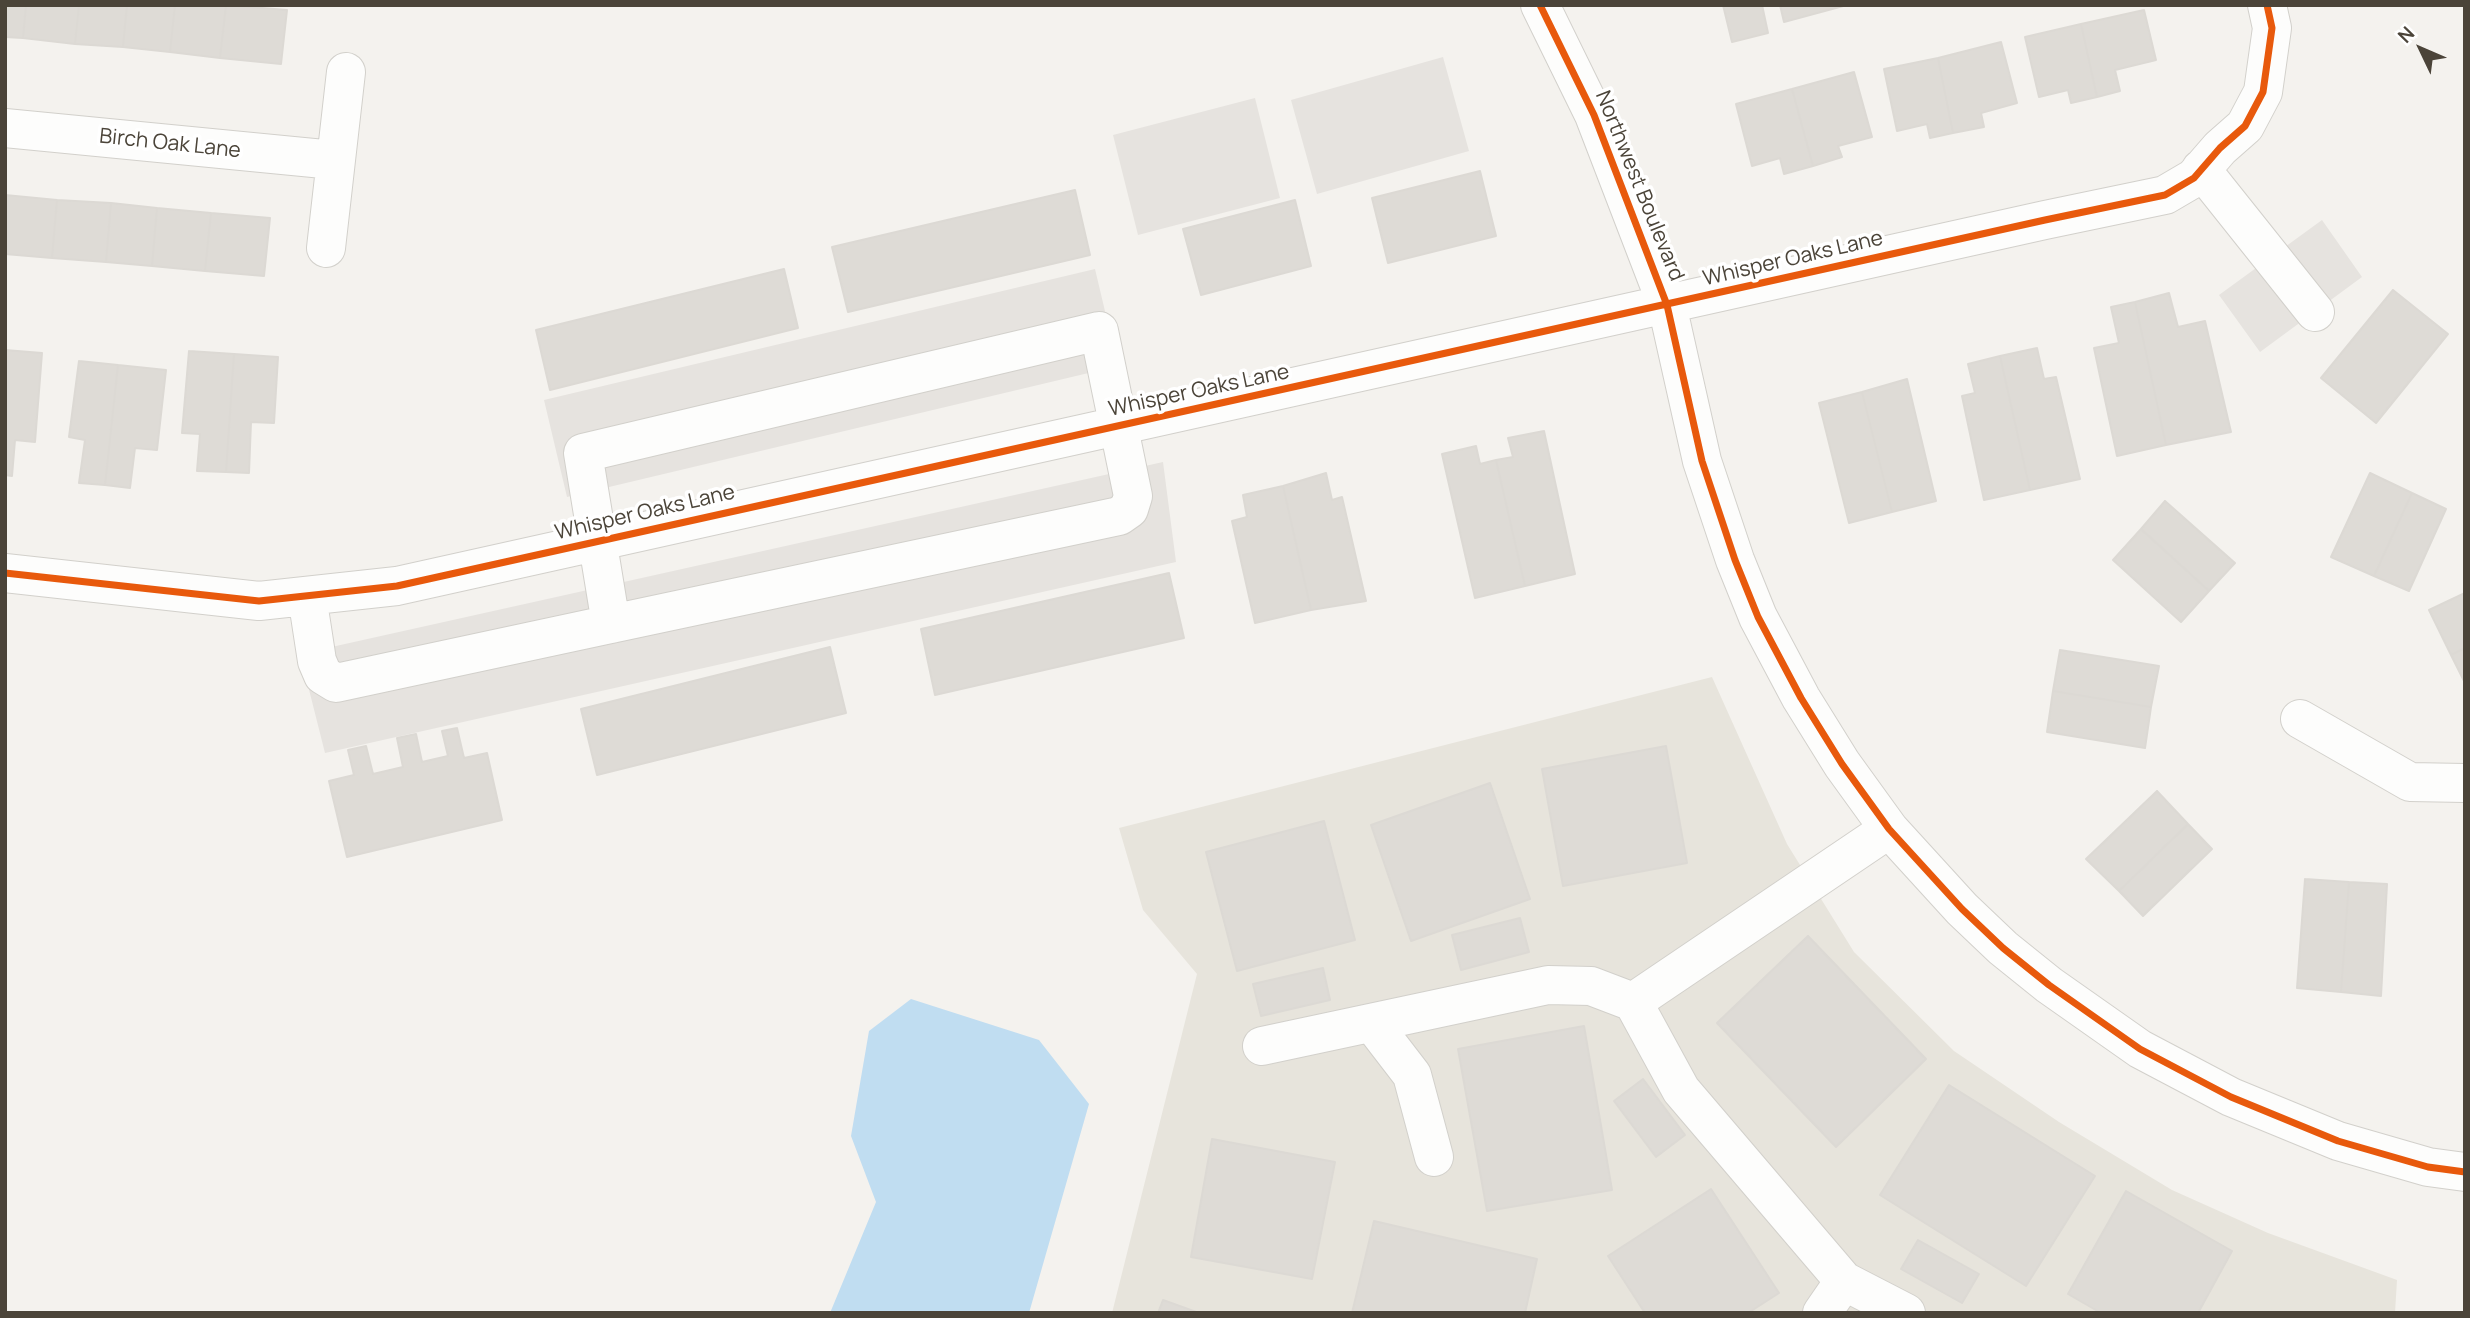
<!DOCTYPE html>
<style>
body{margin:0}
#map{position:relative;width:2470px;height:1318px;overflow:hidden;background:#f4f2ee;font-family:Manrope,sans-serif}
canvas{display:block}
.frame{position:absolute;inset:0;border:7px solid #4b4439;pointer-events:none}
.north{position:absolute;left:2386px;top:14px;width:70px;height:70px;-webkit-text-stroke:5px #fff;paint-order:stroke;rotate:314deg;font-size:19px;font-weight:700;line-height:28px;text-align:center;color:#4b4439}
.north::after{content:'';display:block;margin:auto;width:24px;height:32px;background:#4b4439;clip-path:polygon(50% 0,100% 100%,50% 72%,0 100%)}
</style>
<div id="map">
<canvas width="2470" height="1318"></canvas>
<div class="frame"></div>
<div class="north">N</div>
</div>
<script>
const ctx = document.querySelector('canvas').getContext('2d');
ctx.lineJoin = 'round';
function paint(path, color) { ctx.fillStyle = color; ctx.fill(path, 'evenodd'); }
const poly = rows => new Path2D(rows.map(r => 'M' + r).join(''));
function strokePath(path, color, width, dash) { ctx.strokeStyle = color; ctx.lineWidth = width; ctx.lineCap = dash ? 'butt' : 'round'; ctx.setLineDash(dash || []); ctx.stroke(path); }
function label(font, color, halo, rows, align = 'center') {
  ctx.font = font + ' Manrope,sans-serif'; ctx.lineWidth = 7; ctx.setLineDash([]); ctx.textBaseline = 'middle'; ctx.strokeStyle = halo; ctx.fillStyle = color; for (const [text, x, y, turn = 0] of rows) {
    ctx.save(); ctx.translate(x, y); ctx.rotate((+turn || 0) * Math.PI / 180); ctx.textAlign = isNaN(turn) ? turn : align; if (halo) ctx.strokeText(text, 0, 0); ctx.fillText(text, 0, 0); ctx.restore();
  }
}
const residential = poly([
 [1712,677,1787,844,1854,952,1954,1051,2059,1122,2172,1190,2268,1233,2397,1280,2395,1313,1112,1313,1197,974,1143,910,1119,828]
]);
const parking = poly([
 [1443,57,1469,151,1317,194,1291,100],
 [1255,98,1280,198,1138,235,1113,135],
 [2322,220,2362,277,2260,352,2219,295],
 [1095,269,1118,366,567,497,544,400],
 [1163,462,1176,562,325,753,300,654]
]);
const water = poly([
 [911,999,1039,1040,1089,1104,1029,1313,830,1313,876,1202,851,1136,869,1031]
]);
const building = poly([
 [5,5,26,5,23,38,5,37,5,5],
 [26,5,79,5,75,44,23,38,26,5],
 [79,5,127,5,123,47,75,44,79,5],
 [127,5,175,5,170,52,123,47,127,5],
 [175,5,226,5,220,58,170,52,175,5],
 [226,5,287,10,281,64,220,58,226,5],
 [1723,5,1762,5,1768,33,1732,42,1723,5],
 [1780,5,1847,5,1784,22,1780,5],
 [2144,10,2156,60,2115,70,2120,91,2097,97,2081,24,2144,10],
 [2081,24,2097,97,2071,103,2068,90,2039,97,2025,37,2081,24],
 [2001,42,2017,103,1981,113,1984,127,1953,133,1938,58,2001,42],
 [1938,58,1953,133,1930,138,1927,124,1897,131,1884,69,1938,58],
 [1854,72,1872,137,1838,146,1842,157,1813,166,1792,89,1854,72],
 [1792,89,1813,166,1784,174,1780,158,1752,166,1736,104,1792,89],
 [1480,171,1496,236,1388,263,1372,198,1480,171],
 [1075,190,1090,255,848,312,832,247,1075,190],
 [5,195,57,200,52,258,5,254,5,195],
 [57,200,111,203,106,262,52,258,57,200],
 [1295,200,1311,266,1201,295,1183,229,1295,200],
 [111,203,157,208,152,266,106,262,111,203],
 [157,208,211,213,205,271,152,266,157,208],
 [211,213,270,218,264,276,205,271,211,213],
 [784,269,798,328,550,390,536,330,784,269],
 [2393,290,2448,334,2376,423,2321,378,2393,290],
 [2169,293,2178,327,2205,321,2231,432,2166,445,2135,302,2169,293],
 [2135,302,2166,445,2117,456,2094,348,2119,343,2111,307,2135,302],
 [2037,348,2044,379,2056,377,2080,479,2030,490,2000,356,2037,348],
 [5,350,42,353,35,442,15,440,12,476,5,475,5,350],
 [189,351,234,354,226,472,197,471,200,434,182,433,189,351],
 [234,354,278,357,274,423,251,422,249,473,226,472,234,354],
 [2000,356,2030,490,1984,500,1962,396,1975,393,1968,364,2000,356],
 [79,361,118,365,105,485,79,483,85,440,69,437,79,361],
 [118,365,166,370,157,450,135,448,130,488,105,485,118,365],
 [1907,379,1936,501,1892,512,1862,392,1907,379],
 [1862,392,1892,512,1849,523,1819,403,1862,392],
 [1544,431,1575,574,1525,586,1496,460,1513,457,1508,438,1544,431],
 [1476,446,1480,464,1496,460,1525,586,1475,598,1442,454,1476,446],
 [1326,473,1332,500,1342,497,1366,601,1311,610,1283,486,1326,473],
 [2370,473,2412,493,2374,576,2331,557,2370,473],
 [1283,486,1311,610,1255,623,1232,521,1247,517,1243,495,1283,486],
 [2412,493,2446,509,2409,591,2374,576,2412,493],
 [2165,501,2235,563,2209,591,2141,529,2165,501],
 [2141,529,2209,591,2181,622,2113,560,2141,529],
 [1169,573,1184,638,935,695,921,629,1169,573],
 [2465,593,2465,648,2451,655,2429,610,2465,593],
 [830,647,846,713,597,775,581,709,830,647],
 [2465,648,2465,683,2451,655,2465,648],
 [2060,650,2159,666,2151,707,2053,691,2060,650],
 [2053,691,2151,707,2145,748,2047,732,2053,691],
 [457,728,464,758,487,753,502,820,347,857,329,781,354,775,348,750,366,746,373,774,403,767,397,738,416,734,422,762,448,756,442,731,457,728],
 [1666,746,1687,863,1563,886,1542,769,1666,746],
 [1490,783,1530,899,1411,941,1371,825,1490,783],
 [2157,791,2188,824,2119,891,2086,859,2157,791],
 [1324,821,1355,940,1237,971,1206,852,1324,821],
 [2188,824,2212,849,2143,916,2119,891,2188,824],
 [2305,879,2349,882,2341,992,2297,988,2305,879],
 [2349,882,2387,884,2381,996,2341,992,2349,882],
 [1520,918,1529,952,1461,970,1452,935,1520,918],
 [1808,936,1926,1059,1836,1147,1717,1023,1808,936],
 [1323,968,1330,1000,1261,1016,1253,984,1323,968],
 [1584,1026,1612,1190,1487,1211,1458,1049,1584,1026],
 [1643,1079,1685,1135,1656,1157,1614,1101,1643,1079],
 [1949,1085,2095,1176,2026,1286,1880,1195,1949,1085],
 [1212,1139,1335,1162,1312,1279,1191,1257,1212,1139],
 [1711,1189,1779,1293,1748,1313,1645,1313,1608,1256,1711,1189],
 [2126,1191,2232,1251,2198,1313,2101,1313,2068,1294,2126,1191],
 [1374,1221,1537,1259,1525,1313,1352,1313,1374,1221],
 [1918,1240,1979,1274,1962,1303,1901,1269,1918,1240],
 [1163,1300,1199,1313,1158,1313,1163,1300]
]);
const minor = poly([
 [1540,5,1594,115,1667,305,1702,461,1735,560,1758,617,1801,698,1842,764,1889,829,1962,909,2003,948,2049,985,2140,1049,2231,1097,2338,1141,2428,1167,2465,1172],
 [5,128,334,160],
 [2201,169,2315,312],
 [326,248,346,72],
 [5,573,259,601,397,586,2045,220,2165,195,2194,178,2220,148,2245,126,2263,92,2272,28,2267,5],
 [307,596,317,661,323,675,336,683,611,624,1119,516,1129,509,1133,496,1099,331,583,453,611,624],
 [2300,719,2410,782,2465,783],
 [1633,1002,1681,1090,1844,1281,1906,1313],
 [1372,1023,1412,1075,1434,1157],
 [1262,1046,1548,985,1591,986,1633,1002,1889,829],
 [1822,1313,1844,1281]
]);
const cycleway = poly([
 [1540,5,1594,115,1667,305,1702,461,1735,560,1758,617,1801,698,1842,764,1889,829,1962,909,2003,948,2049,985,2140,1049,2231,1097,2338,1141,2428,1167,2465,1172],
 [5,573,259,601,397,586,2045,220,2165,195,2194,178,2220,148,2245,126,2263,92,2272,28,2267,5]
]);
const streetNames = [
 ["Birch Oak Lane",170,144,6],
 ["Northwest Boulevard",1639,186,68],
 ["Whisper Oaks Lane",1793,259,-13],
 ["Whisper Oaks Lane",1199,391,-12],
 ["Whisper Oaks Lane",645,513,-13]
];
paint(residential, '#e7e4dc');
paint(parking, '#e6e3df');
paint(water, '#c0ddf1');
paint(building, '#dedbd6');
strokePath(building, '#dcd9d4', 2);
strokePath(minor, '#d2d0cb', 40);
strokePath(minor, '#fdfdfc', 38);
strokePath(cycleway, '#e8590c', 7);
label('21px', '#4b4439', '#fff', streetNames);
</script>
